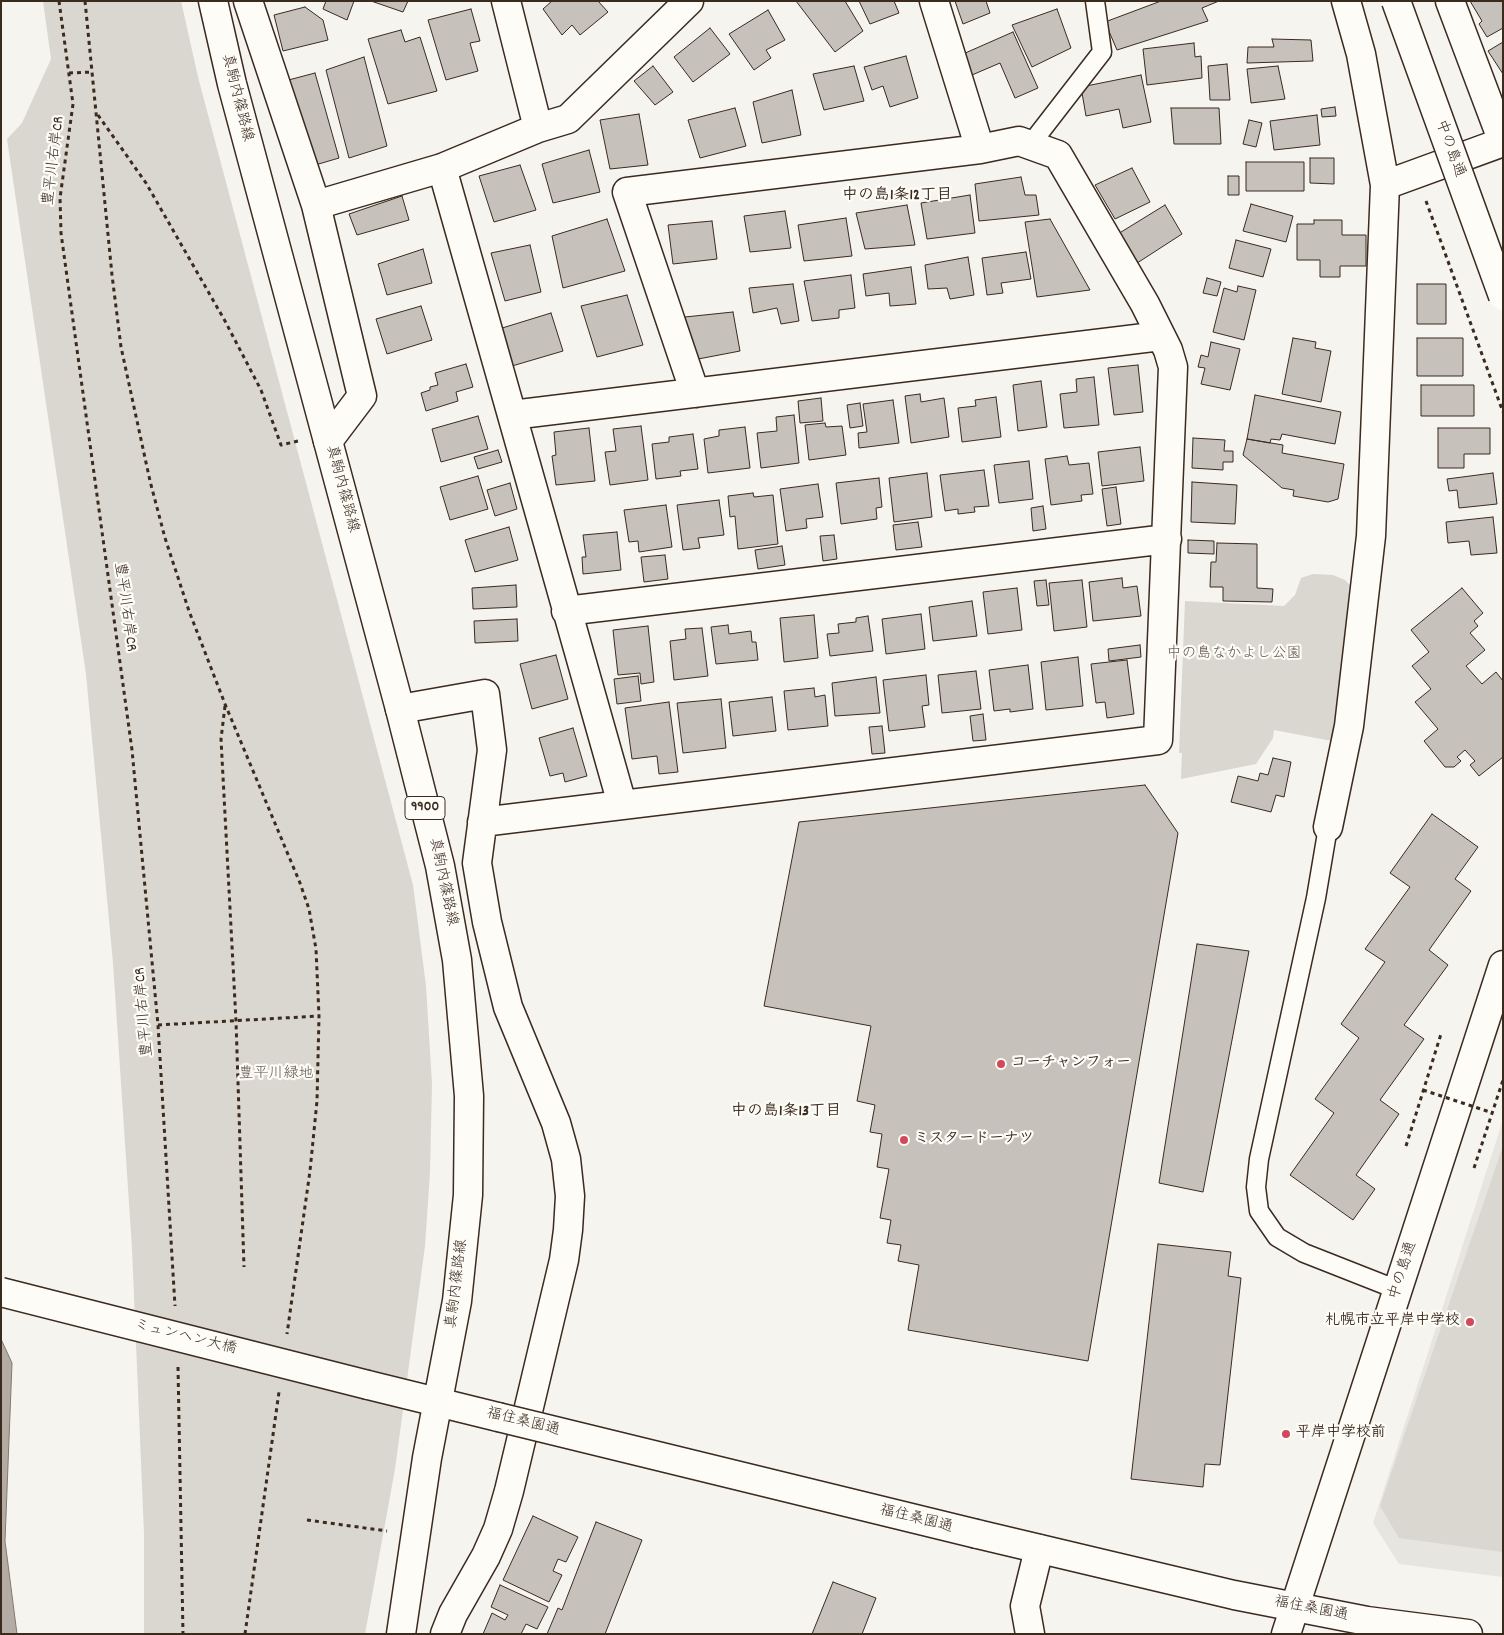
<!DOCTYPE html>
<meta charset="utf-8">
<style>
body{margin:0}
#map{position:relative;width:1504px;height:1635px;overflow:hidden;background:#f5f4ee;font-family:Dekko,sans-serif}
canvas{display:block}
.frame{position:absolute;inset:0;border:2px solid #3b2a1e;pointer-events:none}
</style>
<div id="map">
<canvas width="1504" height="1635"></canvas>
<div class="frame"></div>
</div>
<script>
const ctx = document.querySelector('canvas').getContext('2d');
ctx.lineJoin = 'round';
function paint(path, color) { ctx.fillStyle = color; ctx.fill(path, 'evenodd'); }
const poly = rows => new Path2D(rows.map(r => 'M' + r).join(''));
function strokePath(path, color, width, dash) { ctx.strokeStyle = color; ctx.lineWidth = width; ctx.lineCap = dash ? 'butt' : 'round'; ctx.setLineDash(dash || []); ctx.stroke(path); }
function label(font, color, halo, rows, align = 'center') {
  ctx.font = font + ' Dekko,"Klee One",sans-serif'; ctx.lineWidth = 4.5; ctx.setLineDash([]); ctx.textBaseline = 'middle'; ctx.strokeStyle = halo; ctx.fillStyle = color; for (const [text, x, y, turn = 0] of rows) {
    ctx.save(); ctx.translate(x, y); ctx.rotate((+turn || 0) * Math.PI / 180); ctx.textAlign = isNaN(turn) ? turn : align; if (halo) ctx.strokeText(text, 0, 0); ctx.fillText(text, 0, 0); ctx.restore();
  }
}
const built = poly([
 [1503,1120,1503,1577,1399,1564,1373,1523]
]);
const green = poly([
 [43,1,181,1,198,77,413,885,426,986,432,1084,430,1172,425,1246,395,1469,365,1634,144,1634,144,1533,132,1248,113,963,86,674,7,139,22,123,51,59],
 [1313,574,1333,575,1345,580,1351,586,1332,741,1274,730,1273,738,1256,764,1181,779,1182,753,1179,753,1185,601,1284,606,1295,595,1301,578],
 [1503,1146,1503,1552,1399,1538,1380,1506]
]);
const water = poly([
 [1,1339,12,1363,5,1541,17,1634,1,1634,1,1339]
]);
const building = poly([
 [326,1,354,1,347,20,323,9,326,1],
 [371,1,408,1,403,12,371,1],
 [552,1,598,1,608,12,580,35,572,25,562,35,543,9,552,1],
 [796,1,845,1,863,31,835,52,796,1],
 [859,1,894,1,899,13,870,24,859,1],
 [955,1,986,1,990,13,963,24,955,1],
 [1161,1,1219,1,1202,8,1208,21,1117,50,1105,22,1161,1],
 [1470,1,1503,1,1503,28,1487,37,1479,24,1482,21,1470,1],
 [305,7,323,20,328,40,283,51,274,15,305,7],
 [471,9,480,41,470,43,478,71,446,80,428,20,471,9],
 [1057,9,1071,48,1032,67,1012,25,1057,9],
 [768,10,785,40,766,50,771,58,754,70,729,34,768,10],
 [710,28,730,54,693,82,674,57,710,28],
 [401,30,405,42,420,37,437,91,388,104,368,39,401,30],
 [1013,32,1038,88,1015,98,1000,63,972,75,963,54,1013,32],
 [1272,39,1311,40,1313,61,1247,63,1248,47,1274,47,1272,39],
 [1503,42,1503,74,1488,51,1503,42],
 [1194,43,1195,57,1201,56,1202,78,1147,85,1143,49,1194,43],
 [906,56,918,98,890,107,883,86,872,90,864,67,906,56],
 [364,57,387,146,349,158,326,70,364,57],
 [1227,64,1230,100,1210,100,1208,66,1227,64],
 [653,66,673,92,655,105,634,81,653,66],
 [854,66,864,101,824,110,813,74,854,66],
 [1278,66,1285,99,1251,103,1247,69,1278,66],
 [315,73,339,158,305,168,281,82,315,73],
 [1141,75,1151,122,1123,128,1119,109,1086,116,1081,87,1141,75],
 [792,90,801,135,762,143,753,102,792,90],
 [1335,107,1336,116,1322,117,1321,109,1335,107],
 [735,108,746,146,700,158,688,120,735,108],
 [1171,108,1219,108,1221,144,1174,144,1171,108],
 [639,114,648,165,610,169,600,120,639,114],
 [1317,115,1320,145,1274,150,1270,121,1317,115],
 [1249,120,1262,123,1256,147,1243,144,1249,120],
 [589,150,600,192,553,203,542,164,589,150],
 [1310,158,1334,158,1334,184,1310,183,1310,158],
 [1246,162,1304,162,1304,191,1246,191,1246,162],
 [520,165,536,210,494,222,479,176,520,165],
 [1132,168,1150,202,1115,219,1095,185,1132,168],
 [1228,176,1239,176,1239,195,1228,195,1228,176],
 [1021,177,1025,195,1036,195,1039,215,979,221,975,184,1021,177],
 [970,195,975,233,927,239,921,203,970,195],
 [402,196,409,220,357,235,349,214,402,196],
 [1251,204,1293,216,1286,242,1243,231,1251,204],
 [907,205,915,245,865,249,856,213,907,205],
 [1165,205,1182,234,1131,267,1113,237,1165,205],
 [785,211,791,248,750,252,744,216,785,211],
 [846,218,852,256,804,261,798,225,846,218],
 [607,219,625,271,563,288,552,236,607,219],
 [1050,219,1090,290,1037,297,1025,222,1050,219],
 [1314,220,1342,220,1342,235,1366,235,1366,266,1340,266,1340,277,1320,277,1320,260,1297,260,1297,224,1314,224,1314,220],
 [712,221,717,259,673,264,668,225,712,221],
 [1236,240,1271,249,1263,277,1229,268,1236,240],
 [530,245,541,292,505,301,491,253,530,245],
 [423,249,432,283,387,295,378,264,423,249],
 [1026,252,1031,279,1001,283,1003,293,987,295,982,258,1026,252],
 [968,257,974,295,950,299,947,288,928,289,925,265,968,257],
 [911,267,916,304,890,306,889,293,866,296,863,274,911,267],
 [851,275,855,308,839,310,839,318,812,321,804,281,851,275],
 [1207,278,1221,282,1217,296,1203,293,1207,278],
 [793,284,799,321,781,324,777,308,753,313,749,288,793,284],
 [1417,284,1446,284,1446,324,1417,324,1417,284],
 [1238,286,1256,290,1244,340,1213,332,1224,288,1237,292,1238,286],
 [627,295,643,345,597,357,581,306,627,295],
 [421,306,432,340,387,354,376,319,421,306],
 [733,312,740,351,693,360,685,317,733,312],
 [551,313,563,351,512,366,499,329,551,313],
 [1293,338,1316,342,1315,348,1331,351,1321,402,1282,394,1293,338],
 [1417,338,1463,338,1463,376,1417,376,1417,338],
 [1211,342,1240,349,1230,390,1201,384,1205,368,1198,367,1201,355,1208,357,1211,342],
 [466,364,473,387,456,392,458,401,426,411,421,393,430,390,430,387,438,385,435,373,466,364],
 [1138,365,1143,412,1114,415,1108,368,1138,365],
 [1094,377,1099,425,1064,428,1060,394,1077,392,1076,379,1094,377],
 [1041,381,1047,427,1018,431,1013,385,1041,381],
 [1421,385,1474,385,1474,416,1421,416,1421,385],
 [920,394,921,402,944,398,949,437,911,443,905,396,920,394],
 [1255,395,1341,412,1335,444,1282,434,1280,440,1271,439,1270,443,1247,439,1255,395],
 [996,397,1001,437,962,442,958,408,976,406,975,400,996,397],
 [821,398,823,421,800,423,798,401,821,398],
 [893,400,899,443,859,448,858,433,867,432,863,404,893,400],
 [860,403,863,426,850,428,847,405,860,403],
 [794,415,799,463,761,468,757,433,777,431,776,417,794,415],
 [478,416,488,449,441,462,432,429,478,416],
 [825,423,826,427,842,426,846,455,809,460,805,425,825,423],
 [641,426,648,480,610,485,605,452,616,451,613,429,641,426],
 [745,427,750,468,708,473,704,439,719,436,719,430,745,427],
 [589,428,595,481,556,485,552,456,556,455,554,432,589,428],
 [1438,428,1490,428,1490,454,1464,454,1464,468,1438,468,1438,428],
 [693,434,698,469,680,471,681,476,656,479,652,444,669,442,669,437,693,434],
 [1193,438,1225,440,1224,451,1233,451,1233,462,1223,462,1223,470,1192,468,1193,438],
 [1247,439,1283,445,1282,453,1344,464,1338,499,1328,502,1293,496,1294,490,1282,488,1243,455,1247,439],
 [1140,447,1144,481,1102,486,1098,452,1140,447],
 [498,450,502,462,478,469,474,457,498,450],
 [1067,456,1069,465,1089,463,1093,494,1081,495,1082,501,1051,505,1045,459,1067,456],
 [1029,461,1033,499,999,503,994,465,1029,461],
 [984,470,989,506,974,507,975,512,958,514,958,509,945,511,940,475,984,470],
 [927,473,932,517,894,522,889,478,927,473],
 [1493,473,1497,504,1459,508,1457,490,1449,491,1447,479,1493,473],
 [478,476,488,509,450,520,440,487,478,476],
 [879,478,882,507,876,508,877,519,841,524,836,483,879,478],
 [1192,482,1237,485,1235,524,1191,522,1192,482],
 [510,483,517,509,495,516,487,490,510,483],
 [818,484,823,517,806,519,807,528,786,531,780,489,818,484],
 [1116,487,1121,524,1107,526,1102,489,1116,487],
 [753,493,754,497,773,495,778,544,738,549,735,516,730,517,728,496,753,493],
 [719,500,724,535,698,538,700,548,683,550,677,505,719,500],
 [666,505,672,547,639,552,638,541,629,542,624,510,666,505],
 [1043,506,1046,529,1033,531,1031,508,1043,506],
 [1493,517,1497,553,1471,555,1469,541,1448,543,1446,522,1493,517],
 [918,522,922,547,896,550,893,525,918,522],
 [509,527,518,560,475,572,465,540,509,527],
 [617,532,621,570,583,574,582,557,586,557,583,535,617,532],
 [834,535,837,559,823,561,820,536,834,535],
 [1188,540,1214,541,1214,554,1188,553,1188,540],
 [1217,543,1257,544,1257,588,1273,589,1272,602,1223,601,1223,587,1210,587,1211,562,1216,562,1217,543],
 [782,546,785,565,758,569,755,550,782,546],
 [665,555,668,579,644,582,641,557,665,555],
 [1122,578,1123,588,1137,586,1141,616,1093,621,1089,582,1122,578],
 [1046,580,1049,605,1037,606,1034,581,1046,580],
 [1082,580,1087,627,1054,631,1049,583,1082,580],
 [516,585,517,607,473,609,472,588,516,585],
 [1017,588,1022,630,988,634,983,592,1017,588],
 [1462,588,1483,613,1474,621,1478,626,1470,633,1485,650,1466,666,1482,684,1496,672,1503,681,1503,757,1479,776,1470,765,1475,761,1465,750,1457,757,1461,761,1454,767,1445,767,1424,741,1438,729,1415,702,1431,689,1412,666,1429,652,1411,630,1462,588],
 [972,601,977,636,933,641,929,607,972,601],
 [921,614,925,649,886,654,882,619,921,614],
 [814,615,818,658,784,662,780,618,814,615],
 [868,616,873,651,830,656,827,634,839,633,838,624,856,622,856,618,868,616],
 [517,619,518,641,475,643,474,621,517,619],
 [728,625,729,634,751,631,752,642,756,642,758,660,716,664,711,627,728,625],
 [648,626,654,682,641,684,640,673,618,675,613,630,648,626],
 [702,628,708,676,674,680,670,641,686,639,685,629,702,628],
 [1140,645,1141,657,1109,661,1108,649,1140,645],
 [556,655,568,699,532,709,520,664,556,655],
 [1078,657,1083,706,1046,710,1041,662,1078,657],
 [1127,660,1134,714,1107,718,1105,702,1096,703,1091,664,1127,660],
 [1028,665,1033,709,1010,712,1010,709,994,711,989,670,1028,665],
 [976,671,981,709,942,713,938,675,976,671],
 [926,675,929,705,922,706,925,727,889,731,883,680,926,675],
 [638,676,641,701,617,704,614,679,638,676],
 [876,677,880,713,835,716,832,683,876,677],
 [814,688,815,697,825,695,828,726,788,730,784,691,814,688],
 [772,697,776,731,733,736,729,702,772,697],
 [721,699,726,748,683,753,677,703,721,699],
 [669,702,678,772,659,774,657,756,632,759,625,708,669,702],
 [983,714,986,740,973,741,970,716,983,714],
 [882,726,885,753,872,754,869,727,882,726],
 [573,728,587,776,565,782,563,773,550,776,539,738,573,728],
 [1273,758,1291,762,1284,797,1276,795,1271,812,1231,802,1238,776,1258,781,1260,773,1268,775,1273,758],
 [1145,785,1178,833,1088,1361,908,1330,919,1265,898,1261,901,1245,887,1243,891,1220,880,1218,889,1169,877,1167,882,1134,870,1132,875,1105,857,1101,871,1026,764,1006,799,822,1145,785],
 [1432,814,1478,847,1455,879,1471,891,1429,950,1448,965,1404,1025,1424,1039,1380,1100,1399,1114,1356,1175,1375,1189,1353,1220,1290,1175,1334,1113,1315,1099,1359,1038,1341,1024,1385,962,1365,949,1410,887,1390,873,1432,814],
 [1197,944,1249,951,1203,1192,1159,1183,1197,944],
 [1158,1244,1231,1252,1228,1276,1241,1278,1220,1465,1205,1464,1203,1487,1131,1479,1158,1244],
 [533,1516,578,1537,566,1562,558,1559,553,1571,562,1575,549,1602,503,1580,533,1516],
 [596,1522,642,1540,605,1634,547,1634,558,1608,562,1610,596,1522],
 [833,1582,876,1598,862,1634,812,1634,833,1582],
 [500,1585,548,1607,537,1629,526,1624,521,1634,483,1634,492,1613,505,1620,508,1615,491,1607,500,1585]
]);
const path = poly([
 [59,1,73,104,60,198,61,233,132,750,158,1025,175,1306],
 [85,1,112,275,121,347,150,481,165,538,189,611,225,704,300,883,309,909,316,949,319,1016,317,1101,310,1171,287,1334],
 [69,73,93,72],
 [98,115,146,183,225,321,261,390,281,445,298,441],
 [1426,201,1503,412],
 [225,706,221,739,236,1021,244,1267],
 [158,1025,319,1016],
 [1406,1146,1441,1034],
 [1474,1168,1503,1080],
 [178,1367,183,1634],
 [307,1520,387,1531],
 [245,1634,279,1392]
]);
const lane = poly([
 [1030,145,1102,52,1095,1],
 [1328,827,1316,898,1259,1159,1256,1187,1259,1211,1277,1237,1304,1253,1398,1290]
]);
const street = poly([
 [248,1,316,205,362,396,328,441],
 [506,1,538,128],
 [934,1,980,149],
 [1450,1,1503,142],
 [442,168,622,804],
 [1385,185,1503,142],
 [316,205,442,168,538,128,568,119,689,1],
 [512,415,1161,336],
 [566,611,1167,539],
 [400,709,485,694,492,750,477,863,487,922,508,1007,556,1123,566,1159,570,1196,568,1230,564,1260,509,1491,498,1529,486,1556,453,1614,445,1634],
 [482,822,1158,740,1173,367,1168,350,1145,304,1058,155,1019,141,980,149,627,192,695,393],
 [1328,827,1349,726,1371,536,1385,185,1361,54,1346,1],
 [1030,1634,1025,1606,1039,1549]
]);
const secondary = poly([
 [368,1385,498,1417],
 [977,1534,1234,1595,1367,1621,1468,1634]
]);
const primary = poly([
 [213,1,232,84,400,709,440,866,457,960,469,1096,468,1195,457,1301,427,1458,401,1634]
]);
const highway = poly([
 [1286,1634,1503,965]
]);
const pathBridge = poly([
 [1423,1090,1493,1113]
]);
const secondaryBridge = poly([
 [1396,1,1503,296],
 [1,1292,368,1385],
 [498,1417,977,1534]
]);
const markers = [
 [1001,1064,5,"#d1495b"],
 [904,1140,5,"#d1495b"],
 [1470,1322,5,"#d1495b"],
 [1286,1434,5,"#d1495b"]
];
const shields = [
 [425,808,40]
];
const shieldNames = [
 ["9900",425,808]
];
const streetNames = [
 ["真駒内篠路線",236,98,76],
 ["中の島通",1449,149,70],
 ["豊平川右岸CR",55,161,-83],
 ["真駒内篠路線",341,489,75],
 ["豊平川右岸CR",124,607,82],
 ["真駒内篠路線",442,882,78],
 ["豊平川右岸CR",145,1012,-95],
 ["中の島通",1404,1271,-72],
 ["真駒内篠路線",458,1284,-83],
 ["ミュンヘン大橋",185,1338,14],
 ["福住桑園通",523,1423,14],
 ["福住桑園通",916,1520,14],
 ["福住桑園通",1311,1610,11]
];
const parkNames = [
 ["中の島なかよし公園",1234,655],
 ["豊平川緑地",276,1075]
];
const poiNames = [
 ["コーチャンフォー",1011,1064],
 ["ミスタードーナツ",914,1140],
 ["札幌市立平岸中学校",1460,1322,"right"],
 ["平岸中学校前",1296,1434]
];
const neighbourhoodNames = [
 ["中の島1条12丁目",897,197],
 ["中の島1条13丁目",786,1113]
];
paint(built, '#e7e5df');
paint(green, '#dad6d0');
paint(water, '#b4aca4');
strokePath(water, '#84786e', 1);
paint(building, '#c7c1bb');
strokePath(building, '#3b2a1e', 1);
strokePath(lane, '#3b2a1e', 21);
strokePath(street, '#3b2a1e', 31);
strokePath(secondary, '#3b2a1e', 31);
strokePath(primary, '#3b2a1e', 31);
strokePath(highway, '#3b2a1e', 31);
strokePath(path, '#3b2a1e', 3, [4, 4]);
strokePath(lane, '#fdfcf7', 18);
strokePath(street, '#fdfcf7', 28);
strokePath(secondary, '#fdfcf7', 28);
strokePath(primary, '#fdfcf7', 28);
strokePath(highway, '#fdfcf7', 28);
strokePath(secondaryBridge, '#3b2a1e', 31, []);
strokePath(pathBridge, '#3b2a1e', 3, [4, 4]);
strokePath(secondaryBridge, '#fdfcf7', 28);
for (const [x, y, r, color] of markers) { const dot = new Path2D(); dot.arc(x, y, r, 0, 2 * Math.PI); ctx.fillStyle = color; ctx.fill(dot); strokePath(dot, '#fdfcf7', 2); }
for (const [x, y, w] of shields) { const box = new Path2D(); box.roundRect(x - w / 2, y - 11.5, w, 23, 4); ctx.fillStyle = '#fdfcf7'; ctx.fill(box); strokePath(box, '#3b2a1e', 1); }
label('bold 14px', '#3b2a1e', null, shieldNames);
label('15px', '#3b2a1e', '#fdfcf7', streetNames);
label('15px', '#63554a', '#fdfcf7', parkNames);
label('bold 15px', '#3b2a1e', '#fdfcf7', poiNames, 'left');
label('bold 16px', '#3b2a1e', '#fdfcf7', neighbourhoodNames);
</script>
